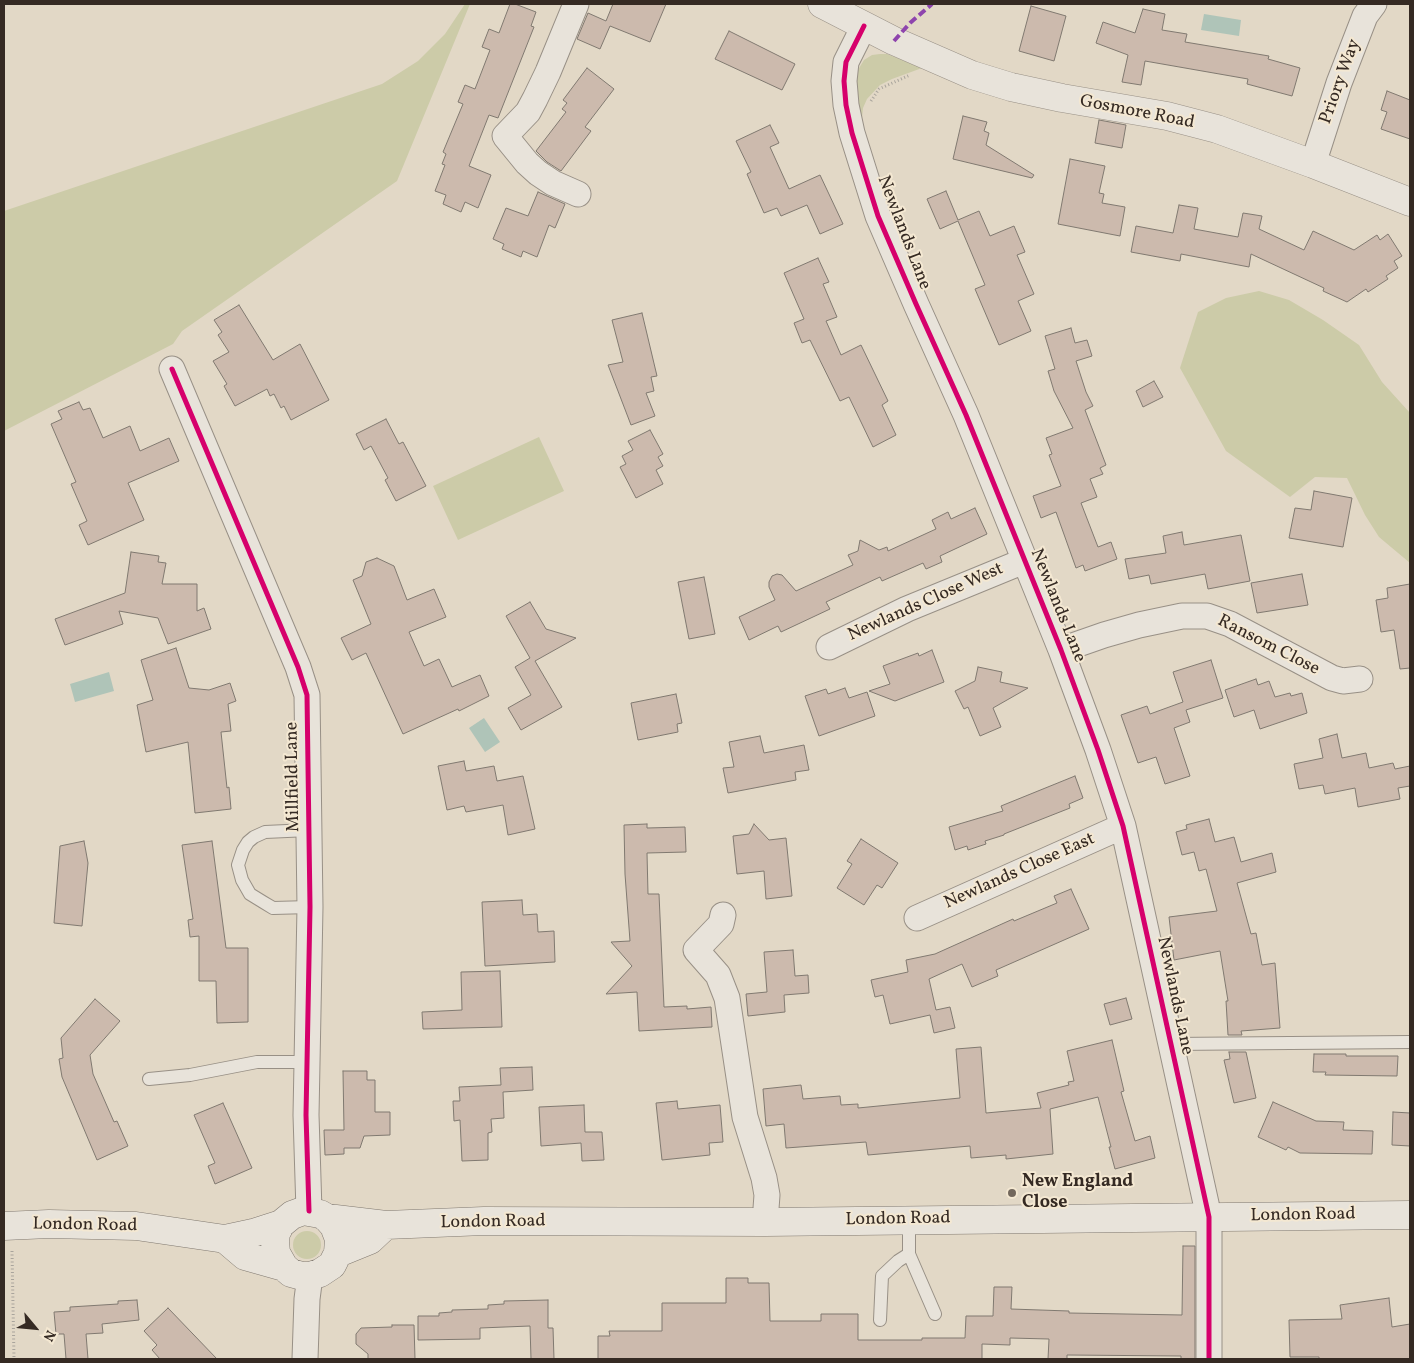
<!DOCTYPE html>
<style>
body{margin:0}
#map{position:relative;width:1414px;height:1363px;overflow:hidden;background:#e2d8c6;font-family:Vollkorn,serif}
canvas{display:block}
.frame{position:absolute;inset:0;border:5px solid #352a23;pointer-events:none}
.north{position:absolute;left:10px;top:1303px;width:50px;height:50px;-webkit-text-stroke:4px #f4e8d2;paint-order:stroke;rotate:118deg;font-size:14px;font-weight:700;line-height:20px;text-align:center;color:#352a23}
.north::after{content:'';display:block;margin:auto;width:18px;height:22px;background:#352a23;clip-path:polygon(50% 0,100% 100%,50% 72%,0 100%)}
</style>
<div id="map">
<canvas width="1414" height="1363"></canvas>
<div class="frame"></div>
<div class="north">N</div>
</div>
<script>
const ctx = document.querySelector('canvas').getContext('2d');
ctx.lineJoin = 'round';
function paint(path, color) { ctx.fillStyle = color; ctx.fill(path, 'evenodd'); }
const poly = rows => new Path2D(rows.map(r => 'M' + r).join(''));
function strokePath(path, color, width, dash) { ctx.strokeStyle = color; ctx.lineWidth = width; ctx.lineCap = dash ? 'butt' : 'round'; ctx.setLineDash(dash || []); ctx.stroke(path); }
function label(font, color, halo, rows, align = 'center') {
  ctx.font = font + ' Vollkorn,serif'; ctx.lineWidth = 4; ctx.setLineDash([]); ctx.textBaseline = 'middle'; ctx.strokeStyle = halo; ctx.fillStyle = color; for (const [text, x, y, turn = 0] of rows) {
    ctx.save(); ctx.translate(x, y); ctx.rotate((+turn || 0) * Math.PI / 180); ctx.textAlign = isNaN(turn) ? turn : align; if (halo) ctx.strokeText(text, 0, 0); ctx.fillText(text, 0, 0); ctx.restore();
  }
}
const green = poly([
 [465,4,470,4,397,181,182,331,173,344,4,431,4,211,382,84,418,61,445,34],
 [880,54,887,54,922,68,892,79,880,85,867,99,863,108,862,118,857,121,856,73,864,60,872,55],
 [1259,291,1289,300,1323,320,1359,345,1382,382,1410,413,1410,563,1379,537,1365,515,1347,478,1315,477,1290,497,1226,451,1180,368,1198,312,1226,298],
 [539,437,564,491,458,540,433,486],
 '293 1245a14 14 0 1 1 28 0a14 14 0 1 1-28 0Z'
]);
const water = poly([
 [1204,14,1241,20,1239,36,1201,30],
 [109,672,114,691,75,702,70,684],
 [484,718,500,742,485,752,469,728]
]);
const building = poly([
 [510,4,515,4,536,12,531,26,534,27,498,118,489,115,469,166,491,175,478,208,465,202,461,212,443,204,446,195,435,191,445,165,442,164,446,154,443,152,463,104,458,102,465,85,475,89,490,50,482,47,489,29,499,33,510,4],
 [613,4,666,4,650,42,610,26,600,49,577,39,588,13,606,21,613,4],
 [1031,6,1066,16,1054,61,1019,51,1031,6],
 [1143,9,1165,14,1162,30,1187,34,1185,42,1269,56,1268,59,1300,68,1292,96,1247,84,1248,79,1145,61,1141,85,1122,82,1128,55,1096,43,1103,22,1135,33,1143,9],
 [729,31,795,64,782,90,715,59,729,31],
 [587,68,614,89,585,127,591,131,561,171,547,162,536,151,566,112,562,109,567,103,563,100,587,68],
 [1387,91,1410,100,1410,139,1381,129,1387,112,1381,110,1387,91],
 [963,116,987,122,984,131,989,133,986,145,1034,175,1032,178,953,159,963,116],
 [1099,120,1126,125,1122,148,1095,143,1099,120],
 [770,125,779,143,770,147,789,189,820,175,843,224,820,234,807,205,781,216,777,208,764,213,747,174,751,172,736,141,770,125],
 [1070,159,1105,166,1099,193,1104,194,1102,203,1125,207,1120,236,1058,224,1070,159],
 [946,191,958,220,979,211,990,236,1014,226,1025,252,1017,255,1034,294,1018,301,1031,331,999,345,975,289,985,285,958,221,940,229,927,199,946,191],
 [538,192,565,204,555,228,549,225,537,257,523,251,521,257,502,249,504,244,493,239,506,208,528,216,538,192],
 [1179,205,1198,208,1194,229,1238,237,1243,213,1262,216,1259,229,1304,250,1313,231,1354,250,1377,235,1380,240,1388,234,1402,256,1394,261,1398,268,1386,276,1388,279,1368,292,1366,289,1347,302,1323,291,1324,288,1251,254,1249,267,1181,254,1180,261,1131,252,1136,226,1173,233,1179,205],
 [818,258,829,282,823,284,837,317,826,321,841,355,861,345,888,401,882,405,896,435,873,447,849,397,840,401,810,340,802,343,794,323,804,319,784,273,818,258],
 [239,305,273,360,300,344,329,400,291,420,284,406,281,408,274,394,270,396,267,389,235,406,224,386,227,384,213,361,229,352,218,335,222,332,214,320,239,305],
 [642,313,657,376,651,377,654,391,646,393,655,416,631,425,608,365,623,362,612,320,642,313],
 [1071,328,1075,343,1087,340,1092,356,1076,361,1086,392,1093,406,1085,410,1106,465,1100,468,1103,474,1090,479,1097,497,1081,503,1098,547,1111,542,1117,559,1085,571,1083,565,1076,568,1056,512,1041,518,1033,496,1061,486,1049,455,1052,454,1046,438,1073,428,1054,391,1048,371,1055,369,1045,336,1071,328],
 [1154,381,1163,397,1143,407,1136,391,1154,381],
 [79,402,83,410,90,408,103,438,130,426,140,451,169,438,179,461,128,483,144,520,88,545,79,525,87,521,71,484,76,482,51,424,62,419,58,411,79,402],
 [386,419,399,444,403,442,426,486,396,501,385,480,388,478,371,446,364,450,356,434,386,419],
 [650,430,663,454,658,457,663,466,656,470,663,484,636,498,620,467,626,464,622,456,633,450,628,441,650,430],
 [1314,491,1352,498,1343,547,1289,538,1295,508,1311,510,1314,491],
 [975,508,987,534,940,556,942,562,926,569,923,563,882,581,880,577,826,602,830,609,781,632,778,626,749,640,739,617,775,600,769,587,769,582,772,576,777,574,782,575,796,591,853,565,848,555,858,551,860,540,879,550,887,547,888,551,936,529,932,520,948,512,951,519,975,508],
 [1182,532,1184,545,1241,535,1250,581,1208,589,1205,574,1151,584,1149,575,1129,579,1125,559,1166,553,1163,536,1182,532],
 [131,552,159,556,158,562,166,563,162,584,197,584,197,611,204,608,211,629,168,644,158,618,119,611,123,624,65,645,55,619,125,593,131,552],
 [377,558,394,566,407,600,434,589,446,617,409,632,424,666,439,659,452,687,480,675,489,696,459,711,458,709,403,734,366,653,352,660,341,638,371,624,353,580,362,576,366,562,377,558],
 [1302,574,1308,605,1257,613,1251,583,1302,574],
 [704,577,715,634,689,639,678,582,704,577],
 [1410,584,1410,668,1400,669,1394,630,1381,632,1376,600,1388,598,1387,588,1410,584],
 [530,602,546,629,576,638,535,661,562,707,521,730,508,708,531,695,515,667,530,658,506,616,530,602],
 [176,648,189,688,209,690,230,683,236,701,228,704,231,731,221,732,227,788,229,787,231,809,195,813,188,742,146,752,137,705,153,700,141,660,176,648],
 [932,650,944,682,895,701,869,691,890,684,883,666,918,653,919,656,932,650],
 [1211,660,1223,698,1186,710,1190,722,1174,728,1190,776,1165,784,1156,757,1138,763,1121,715,1147,706,1150,714,1183,702,1173,672,1211,660],
 [978,667,1002,672,1000,682,1028,688,993,708,1001,727,980,736,968,707,964,709,955,691,975,681,978,667],
 [1256,679,1258,685,1269,681,1275,697,1290,693,1291,696,1302,693,1307,713,1260,729,1254,710,1234,717,1225,690,1256,679],
 [845,688,849,698,867,692,875,716,819,736,805,696,826,689,828,694,845,688],
 [676,694,682,723,677,724,678,732,638,740,631,703,676,694],
 [1337,734,1342,758,1366,753,1369,768,1393,763,1395,769,1410,766,1410,786,1398,788,1400,799,1358,807,1355,788,1325,794,1323,785,1299,789,1294,764,1323,758,1319,739,1337,734],
 [760,736,764,753,804,745,809,770,795,772,796,780,728,793,723,768,734,767,729,742,760,736],
 [464,761,466,771,494,766,497,781,523,776,535,829,508,835,503,805,466,812,464,806,447,810,438,766,464,761],
 [1075,776,1083,798,1069,804,1070,808,1004,834,1004,835,985,841,986,844,968,850,967,846,955,850,949,827,1003,811,1001,806,1075,776],
 [1209,819,1215,842,1234,837,1241,862,1272,853,1276,872,1237,883,1251,934,1256,933,1262,965,1275,963,1280,1028,1241,1031,1242,1035,1228,1035,1226,1001,1228,1001,1220,951,1174,960,1169,917,1217,911,1206,869,1199,871,1194,852,1182,855,1176,832,1187,829,1186,825,1209,819],
 [647,824,647,828,685,827,686,852,647,853,648,894,659,894,664,1007,687,1006,687,1009,711,1007,712,1027,639,1031,637,992,606,994,632,966,611,942,630,941,625,874,624,825,647,824],
 [754,824,769,840,786,838,792,896,766,899,764,871,737,874,733,836,749,834,754,824],
 [861,839,898,863,882,888,877,885,864,905,837,888,852,864,847,861,861,839],
 [84,841,88,863,82,926,54,923,60,846,84,841],
 [212,841,226,948,248,948,248,1022,217,1023,216,981,199,981,199,936,190,937,188,920,193,919,182,845,212,841],
 [1071,889,1089,929,996,970,998,976,972,987,962,964,929,979,936,1010,950,1007,955,1028,934,1033,930,1015,890,1024,883,995,875,997,871,980,908,972,906,960,935,954,1013,919,1014,921,1057,903,1054,896,1071,889],
 [522,900,523,915,537,914,538,932,554,931,555,962,485,966,482,902,522,900],
 [793,950,795,976,808,975,809,993,784,995,785,1012,748,1016,746,994,767,992,764,952,793,950],
 [500,971,502,1027,423,1029,422,1012,462,1010,461,972,500,971],
 [1126,998,1132,1019,1110,1025,1104,1004,1126,998],
 [95,999,120,1021,90,1055,93,1074,114,1122,117,1121,128,1146,97,1160,62,1077,59,1059,63,1058,61,1038,95,999],
 [1112,1040,1124,1091,1121,1092,1135,1141,1150,1136,1155,1158,1115,1169,1109,1147,1111,1147,1098,1097,1050,1109,1053,1154,1006,1159,1006,1155,971,1158,970,1146,868,1155,866,1142,786,1148,784,1124,766,1126,763,1089,801,1085,803,1099,840,1096,841,1105,858,1104,858,1108,960,1098,956,1049,981,1047,986,1113,1041,1108,1037,1093,1069,1085,1068,1082,1074,1081,1067,1051,1112,1040],
 [1229,1052,1246,1052,1256,1098,1234,1103,1224,1060,1230,1059,1229,1052],
 [1314,1054,1346,1054,1346,1056,1398,1056,1397,1076,1325,1075,1326,1072,1313,1072,1314,1054],
 [532,1067,533,1090,503,1092,504,1118,491,1119,492,1132,488,1133,488,1160,462,1161,460,1120,454,1121,453,1101,460,1101,459,1087,501,1085,500,1068,532,1067],
 [343,1071,367,1071,367,1080,375,1080,375,1112,390,1112,390,1135,364,1136,360,1148,344,1148,344,1154,325,1155,324,1130,344,1130,343,1071],
 [677,1101,678,1109,720,1105,723,1142,709,1143,710,1155,662,1160,656,1103,677,1101],
 [1273,1102,1316,1121,1344,1122,1343,1130,1373,1131,1372,1154,1300,1153,1288,1147,1286,1150,1258,1137,1273,1102],
 [223,1103,252,1168,215,1184,208,1166,215,1163,194,1115,223,1103],
 [584,1105,585,1132,602,1132,604,1160,582,1161,581,1143,541,1146,539,1107,584,1105],
 [1393,1112,1410,1113,1410,1146,1392,1145,1393,1112],
 [1183,1246,1195,1246,1195,1359,1181,1359,1181,1356,1067,1355,1067,1359,1048,1359,1049,1339,1010,1338,1010,1345,982,1344,982,1359,598,1359,598,1336,610,1336,609,1331,662,1331,662,1303,726,1303,726,1278,748,1278,748,1283,769,1283,770,1321,821,1321,821,1314,858,1314,858,1340,922,1340,922,1338,965,1338,966,1316,993,1316,994,1287,1012,1287,1011,1309,1069,1311,1069,1313,1182,1315,1183,1246],
 [1389,1298,1392,1327,1410,1324,1410,1359,1319,1359,1319,1357,1290,1357,1289,1320,1342,1319,1340,1305,1389,1298],
 [137,1300,139,1320,102,1324,103,1333,86,1334,88,1359,66,1359,64,1334,56,1334,54,1312,70,1311,70,1307,118,1304,118,1301,137,1300],
 [548,1300,548,1328,553,1328,554,1359,531,1359,530,1326,480,1328,480,1339,418,1340,418,1316,439,1316,439,1313,452,1312,452,1310,488,1309,488,1305,504,1304,504,1301,548,1300],
 [168,1308,217,1359,160,1359,152,1350,157,1345,144,1331,168,1308],
 [392,1325,414,1325,415,1359,368,1359,368,1354,356,1344,356,1334,361,1328,392,1327,392,1325]
]);
const path = poly([
 [871,101,879,89,910,75],
 [12,1251,14,1359]
]);
const service = poly([
 [309,830,265,832,254,837,248,842,243,850,238,865,242,880,250,894,263,902,273,908,310,907],
 [1171,1044,1410,1042],
 [149,1079,190,1075,257,1062,306,1062],
 [909,1220,909,1254,935,1314],
 [880,1320,882,1276,898,1261,909,1254]
]);
const minor = poly([
 [576,4,548,72,535,99,528,112,505,136,527,163,538,173,553,183,578,194],
 [864,26,846,62,844,81,846,105,852,133,878,216,916,304,966,415,1061,650,1098,750,1123,826,1209,1217,1209,1359],
 [1313,164,1339,83,1365,16,1374,4],
 [172,369,298,667,307,695,310,907,306,1115,309,1211],
 [829,647,907,609,1024,561],
 [1061,650,1104,635,1139,625,1182,616,1207,616,1230,624,1332,678,1343,681,1360,679],
 [723,915,721,924,696,950,718,975,727,998,745,1117,764,1178,767,1195,765,1222],
 [917,918,1123,826],
 [305,1359,307,1299,310,1276]
]);
const tertiary = poly([
 [822,4,894,41,972,75,1011,87,1062,98,1167,116,1217,129,1313,164,1410,202]
]);
const secondary = poly([
 [327,1218,386,1225,484,1221,765,1222,1410,1215],
 [4,1226,49,1224,136,1226,225,1239,253,1233,281,1224],
 [225,1239,245,1256,284,1267,291,1273,302,1276,310,1276,320,1273,332,1265,338,1253,339,1239,334,1226,327,1218,320,1214,303,1211,292,1215,281,1224,276,1233,275,1241,276,1253,284,1267],
 [338,1253,370,1240,386,1225]
]);
const quiet = poly([
 [894,41,910,23,932,4]
]);
const cycleway = poly([
 [864,26,846,62,844,81,846,105,852,133,878,216,916,304,966,415,1061,650,1098,750,1123,826,1209,1217,1209,1359],
 [172,369,298,667,307,695,310,907,306,1115,309,1211]
]);
const markers = [
 [1012,1193,5,"#72675c"]
];
const streetNames = [
 ["Priory Way",1341,82,-70],
 ["Gosmore Road",1137,113,11],
 ["Newlands Lane",903,233,69],
 ["Newlands Close West",926,603,-24],
 ["Newlands Lane",1057,606,68],
 ["Ransom Close",1268,646,27],
 ["Millfield Lane",294,777,-91],
 ["Newlands Close East",1020,872,-24],
 ["Newlands Lane",1174,996,78],
 ["London Road",1303,1216,-1],
 ["London Road",898,1220,-1],
 ["London Road",493,1223,-1],
 ["London Road",85,1226,1]
];
const poiNames = [
 ["New England",1022,1183],
 ["Close",1022,1204]
];
paint(green, '#cccba8');
paint(water, '#afc4b8');
paint(building, '#ccbaad');
strokePath(building, '#807970', 1);
strokePath(service, '#989086', 14);
strokePath(minor, '#989086', 27);
strokePath(tertiary, '#989086', 29);
strokePath(secondary, '#807970', 29);
strokePath(path, '#a9a49c', 3, [1, 2.5]);
strokePath(service, '#e8e3da', 12);
strokePath(minor, '#e8e3da', 25);
strokePath(tertiary, '#e8e3da', 28);
strokePath(secondary, '#e8e3da', 28);
strokePath(quiet, '#8e44ad', 4, [8, 4]);
strokePath(cycleway, '#d6006c', 5);
for (const [x, y, r, color] of markers) { const dot = new Path2D(); dot.arc(x, y, r, 0, 2 * Math.PI); ctx.fillStyle = color; ctx.fill(dot); strokePath(dot, '#f4e8d2', 2); }
label('18px', '#352a23', '#f4e8d2', streetNames);
label('bold 18px', '#352a23', '#f4e8d2', poiNames, 'left');
</script>
